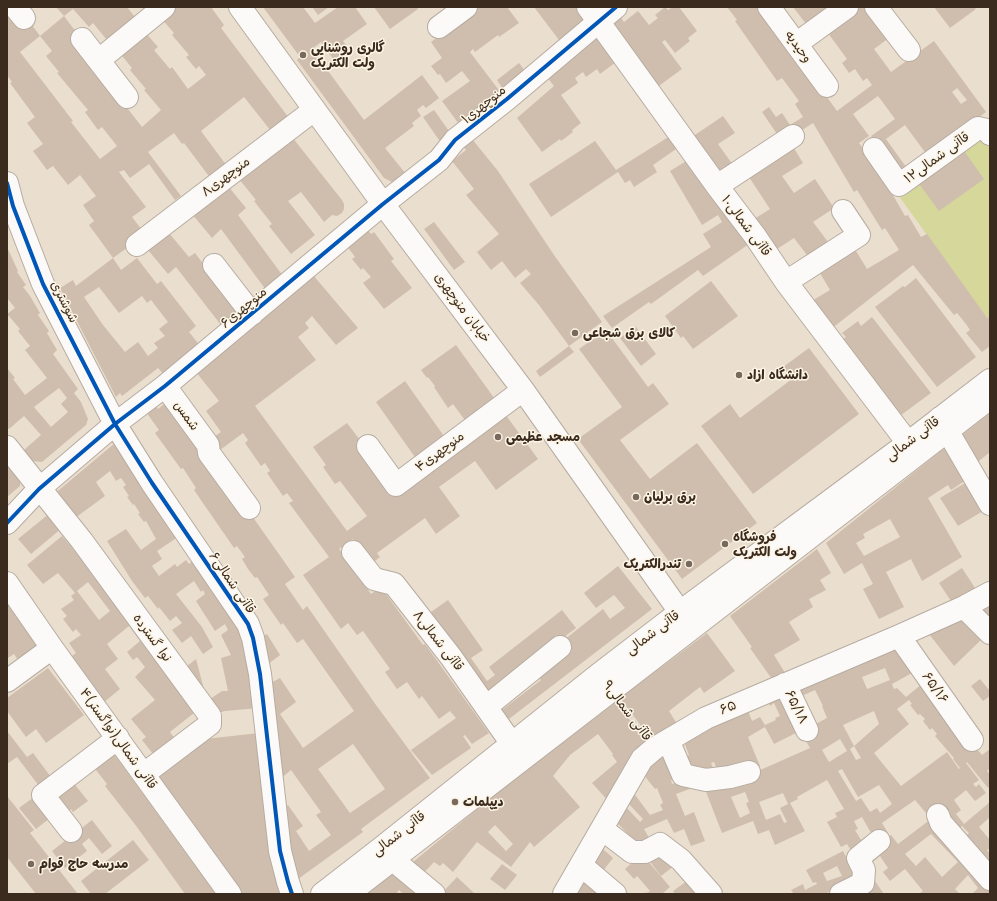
<!DOCTYPE html>
<meta charset="utf-8">
<style>
body{margin:0}
#map{position:relative;width:997px;height:901px;overflow:hidden;background:#eadece;font-family:"Playpen Sans",sans-serif}
canvas{display:block}
.frame{position:absolute;inset:0;border:8px solid #3b2a1e;pointer-events:none}
</style>
<div id="map">
<canvas width="997" height="901"></canvas>
<div class="frame"></div>
</div>
<script>
const ctx = document.querySelector('canvas').getContext('2d');
ctx.lineJoin = 'round';
function paint(path, color) { ctx.fillStyle = color; ctx.fill(path, 'evenodd'); }
const poly = rows => new Path2D(rows.map(r => 'M' + r).join(''));
function strokePath(path, color, width, dash) { ctx.strokeStyle = color; ctx.lineWidth = width; ctx.lineCap = dash ? 'butt' : 'round'; ctx.setLineDash(dash || []); ctx.stroke(path); }
function label(font, color, halo, rows, align = 'center') {
  ctx.font = font + ' "Playpen Sans","Playpen Sans Arabic",sans-serif'; ctx.lineWidth = 3; ctx.setLineDash([]); ctx.textBaseline = 'middle'; ctx.strokeStyle = halo; ctx.fillStyle = color; for (const [text, x, y, turn = 0] of rows) {
    ctx.save(); ctx.translate(x, y); ctx.rotate((+turn || 0) * Math.PI / 180); ctx.textAlign = isNaN(turn) ? turn : align; if (halo) ctx.strokeText(text, 0, 0); ctx.fillText(text, 0, 0); ctx.restore();
  }
}
const green = poly([
 [983,137,990,147,990,316,987,318,896,192]
]);
const building = poly([
 [56,7,127,7,135,17,107,40,93,23,89,27,73,9,64,16,76,32,71,36,142,127,161,110,144,90,146,89,130,70,132,68,118,51,143,30,158,47,154,50,170,69,172,67,188,89,206,75,199,66,196,69,186,57,189,55,172,35,174,33,160,17,172,7,211,7,224,25,221,28,289,118,271,131,244,97,201,131,227,166,211,179,184,143,182,144,174,133,148,152,181,196,175,200,149,164,130,178,124,170,119,172,146,207,132,217,142,230,131,245,113,258,121,270,137,258,157,284,161,281,196,326,189,332,201,347,165,376,158,368,122,396,120,393,116,397,60,288,73,280,76,286,113,258,89,225,94,221,83,205,96,196,80,175,68,185,53,166,47,170,33,151,43,144,27,123,35,117,10,83,12,82,7,75,7,12,29,21,40,36,64,16],
 [40,36,52,51,46,56,59,72,57,73,88,110,85,112,98,130,102,127,117,146,100,159,71,122,73,121,20,52],
 [99,287,119,313,142,296,147,303,151,300,168,322,159,329,165,336,154,343,158,348,148,356,138,342,125,352,103,325,84,297],
 [263,7,303,7,315,23,338,7,355,7,367,24,343,41,349,49,334,60,321,42,312,49,364,120,422,75,439,98,426,108,423,105,417,110,421,116,412,123,414,126,385,148,406,174,394,183,384,178,297,60,300,57],
 [312,7,329,7,318,15],
 [374,7,417,7,418,9,390,29],
 [479,7,507,7,519,23,499,37,498,35,475,52,473,49,470,52,501,93,461,127,442,101,470,81,462,71,446,83,440,74,438,75,431,66,442,58,431,42],
 [534,7,577,7,584,16,581,29,562,44],
 [665,7,668,10,673,7,679,7,697,31,688,38,690,41,675,53,665,40,662,42,682,69,656,88,608,23,619,15,624,22,638,11,649,25,658,18,655,15],
 [727,7,762,7,837,111,872,85,867,78,863,81,855,69,849,73,842,63,847,59,825,29,856,7,873,7,893,35,874,49,891,72,934,41,986,112,927,155,905,125,886,139,909,171,901,177,871,136,895,119,878,96,853,114,869,136,859,143,882,176,905,216,908,215,921,237,927,234,983,312,987,318,990,316,990,346,982,352,966,333,970,330,966,324,957,313,954,315,913,265,831,329,810,302,830,290,817,268,853,246,867,269,899,250,885,228,882,230,857,190,854,192,813,123,796,134,790,125,803,117,795,104,799,101,782,78,777,81,735,21,737,20],
 [957,88,967,100,961,104,952,92],
 [793,7,824,7,829,15,810,29],
 [934,7,974,7,976,9,950,28],
 [598,37,616,62,600,74,597,69,586,77,583,72,575,78,578,83,561,95,581,123,572,130,573,132,561,141,560,139,542,152,517,118,554,86,547,77],
 [519,63,526,72,504,91,497,80],
 [769,107,776,117,782,113,790,125,777,134,762,112],
 [434,110,451,134,441,143,423,117],
 [723,116,735,133,718,144,733,165,718,176,692,137],
 [670,136,679,147,653,165,657,172,634,187,630,180,625,183,618,172,551,217,529,184,595,141,616,170],
 [292,137,342,200,344,204,344,209,342,213,337,216,332,215,324,222,301,192,288,201,315,235,291,254,269,226,272,224,254,201,256,200,239,179],
 [472,139,498,171,554,255,602,322,569,346,539,305,520,283,531,274,526,269,515,278,502,261,491,270,477,252,499,234,466,195,474,189,452,161,466,150,463,146],
 [792,145,803,163,782,176,794,193,815,179,834,208,813,222,831,246,810,259,794,238,774,251,751,221,770,209,747,174],
 [962,148,984,179,939,211,917,181],
 [688,160,749,244,703,276,698,270,651,304,649,302,612,328,603,316,711,247,703,234,722,222,718,215,702,225,670,171],
 [228,186,246,208,238,215,283,276,266,290,221,229,212,238,192,214],
 [434,222,465,262,454,270,424,229],
 [368,230,371,234,374,232,394,259,391,261,412,288,384,309,363,283,371,277,363,268,361,270,352,259,355,257,347,246],
 [169,233,189,257,195,253,241,314,224,329,176,267,168,274,148,250],
 [7,247,18,271,17,272,26,285,23,287,30,296,40,313,38,315,49,331,47,333,57,350,53,354,78,389,74,393,81,402,88,419,86,425,42,462,33,461,24,450,41,435,24,416,9,429,7,427,7,368,15,378,13,379,25,395,47,378,25,350,30,346,18,331,20,329,7,314,15,308,7,298],
 [59,388,67,398,61,404,68,412,51,427,34,407],
 [313,275,358,328,336,345,312,316,305,323,309,328,298,337,316,360,255,406,347,531,367,516,340,481,335,484,323,467,326,465,313,447,347,423,360,440,356,443,394,495,505,414,538,459,496,490,475,461,439,487,460,516,436,534,425,518,377,553,380,557,371,564,353,539,339,549,371,594,381,587,423,645,425,644,489,733,472,744,465,735,463,736,471,748,432,775,411,750,456,718,450,711,439,719,422,696,419,699,407,682,397,689,385,672,390,669,363,631,357,635,348,623,341,629,303,575,329,557,289,503,293,501,287,493,283,496,267,473,270,471,265,463,261,466,245,443,248,440,243,433,220,450,211,439,221,432,206,411,219,401,196,372],
 [916,278,976,357,937,387,875,307,903,286,905,287],
 [711,281,738,316,693,349,683,336,681,338,665,316],
 [872,317,931,393,897,418,839,342,846,337,842,333,858,321,861,326],
 [636,327,656,354,641,366,620,338],
 [606,330,648,387,653,383,669,404,620,440,650,479,697,443,757,523,682,579,578,439,622,407,579,349],
 [456,345,497,402,467,423,453,404,448,408,434,387,435,386,428,377,427,378,421,370],
 [569,346,574,352,540,377,536,371],
 [809,348,859,414,753,494,701,426,730,404,740,418,792,379,783,367],
 [405,381,446,439,417,460,376,402],
 [168,401,245,506,295,577,285,584,303,610,307,606,376,705,430,778,361,829,363,832,294,882,283,809,288,805,303,826,296,831,309,851,331,835,316,815,321,812,291,770,279,780,269,684,280,678,296,702,280,714,303,748,354,711,303,639,297,643,283,623,281,625,263,599,269,595,257,577,255,578,248,569,242,559,245,557,237,546,234,548,194,490,196,488,183,468,181,469,155,433,159,430,146,412,155,405,158,409],
 [353,744,385,789,350,813,318,769],
 [990,413,990,452,974,465,958,438],
 [115,443,178,537,157,551,162,559,152,566,159,576,175,564,177,567,186,560,189,564,194,560,236,623,249,650,258,708,225,711,212,715,181,671,196,659,207,701,222,691,228,691,221,658,231,655,221,635,228,630,225,624,215,631,196,601,205,594,203,590,201,592,194,581,176,594,202,627,213,647,203,654,191,636,182,643,172,630,182,623,176,616,170,621,159,607,158,609,148,596,145,598,132,581,107,541,126,529,141,550,156,539,146,521,144,522,138,514,140,513,134,504,133,505,127,497,129,496,123,487,126,485,121,478,116,481,110,471,96,482,105,496,71,521,53,495],
 [947,446,969,478,951,490,948,485,928,498,962,557,922,581,911,559,886,572,904,607,879,619,863,589,873,584,862,563,844,574,826,543],
 [890,519,900,537,864,556,856,543,865,538,863,534],
 [7,461,20,479,20,486,7,497],
 [965,483,983,511,958,526,940,498],
 [50,513,62,528,31,554,18,539],
 [62,536,78,555,84,550,199,709,170,732,178,743,157,759,142,740,146,737,131,719,155,700,135,677,145,667,137,657,133,660,127,652,140,641,129,626,107,644,118,659,105,669,120,689,103,703,69,658,76,653,69,643,81,635,76,629,73,632,63,619,67,616,61,609,74,600,71,596,75,593,58,573,43,584,27,565],
 [88,582,110,611,99,620,77,591],
 [817,549,831,573,820,580,826,590,809,599,813,607,789,622,800,640,774,655,787,676,774,682,750,648,752,647,730,616],
 [618,566,652,609,505,722,498,713,541,680,538,677,572,651,564,640,603,609,610,619,625,608,614,595,596,608,584,593],
 [962,568,977,591,953,604,939,583],
 [448,600,483,650,471,658,487,681,495,675,489,667,562,610,576,628,486,696,451,641,431,612],
 [990,602,990,625,976,610],
 [7,603,42,651,22,666,14,654,8,658,7,656],
 [965,615,984,637,954,666,929,634],
 [707,633,735,671,704,693,700,687,669,711,679,727,654,743,620,698],
 [267,634,280,655,267,665,262,637],
 [896,645,912,673,892,684,894,689,897,688,906,697,922,684,982,755,990,749,990,768,987,771,990,775,990,785,988,788,967,762,966,763,979,780,973,784,976,787,979,784,986,793,975,801,966,790,954,800,961,810,956,814,964,824,990,802,990,817,979,827,990,840,990,848,987,850,990,854,990,873,961,840,969,833,962,826,955,832,931,819,915,800,882,823,888,833,854,855,847,844,841,847,827,822,837,817,835,813,844,809,827,780,797,797,798,799,790,803,805,831,775,845,769,830,758,834,753,821,722,833,703,784,676,794,685,816,694,812,705,841,691,846,684,829,674,833,667,819,644,829,652,843,643,849,616,822,621,818,617,814,624,805,640,822,643,819,627,802,633,792,650,815,663,810,660,805,663,803,657,788,655,789,643,774,667,750,679,776,671,780,672,784,688,779,758,771,810,748,803,736,810,727,827,718,822,706,823,706,815,690,795,699,789,687],
 [885,668,890,680,867,689,862,677],
 [909,700,912,704,910,705,918,715,920,714,925,719,923,721,930,730,932,728,937,734,935,736,954,758,953,759,960,768,959,769,947,752,901,786,874,753,909,724,897,709],
 [874,711,879,724,854,746,843,725],
 [840,739,847,751,829,762,822,750],
 [854,746,861,758,856,760,850,749],
 [842,769,858,797,879,785,892,804,880,813,877,808,870,812,861,798,856,801,838,771],
 [745,792,749,802,746,803,750,813,740,818,731,797],
 [783,793,788,804,780,808,787,822,784,823,780,814,766,820,759,802],
 [862,817,871,833,861,840,855,830,858,829,854,821],
 [48,668,84,715,46,743,36,729,26,737,7,711,7,698],
 [980,679,990,691,990,696,983,701,971,686],
 [785,688,804,729,774,744,765,727,748,737,760,766,749,771,719,775,714,762,711,763,716,775,692,768,687,756,689,755,684,742,746,706,752,721,760,717,765,725,776,720,775,718,780,716,774,703,770,706,766,696],
 [616,702,650,746,610,803,592,783,617,762,612,755,613,754,598,734,570,755,553,776,580,807,534,847,530,842,511,867,477,842,453,872,443,863,440,866,434,862,420,877,408,866,492,797],
 [495,825,513,844,506,851,488,832],
 [7,731,27,757,33,753,54,781,42,790,17,757,7,764],
 [259,733,282,891,278,894,240,894,150,773,205,739],
 [111,750,156,812,216,894,185,894,137,827,105,786,107,784,92,765],
 [72,781,88,801,73,812,71,809,63,816,50,798],
 [38,794,54,815,36,829,19,808],
 [7,796,34,830,30,833,78,894,36,894,7,857],
 [931,819,990,883,990,894,972,894,978,888,968,875,955,889,960,894,919,894,923,891,905,869,890,881,883,872,888,868,880,856,869,865,864,855,891,835,898,844],
 [931,834,958,862,942,877,925,857,916,866,905,854],
 [92,820,112,846,102,854,89,838,82,844,87,851,65,868,52,851],
 [133,840,149,860,105,894,91,894,81,881],
 [597,844,613,858,599,876,585,864],
 [654,851,679,862,661,876,645,855],
 [843,851,859,881,824,894,794,894,791,890,803,884,805,890,817,884,816,882,813,883,806,870],
 [837,866,842,876,827,881,823,873],
 [642,854,670,887,662,894,644,894,646,892,647,893,650,891,637,876,634,879,625,869],
 [502,864,517,875,505,890,490,879],
 [397,869,426,894,403,894,399,890,396,894,367,894],
 [457,877,475,894,441,894],
 [587,877,608,894,575,894],
 [687,881,696,894,675,894,673,891],
 [875,881,884,894,857,894]
]);
const path = poly([
 [623,706,643,733]
]);
const minor = poly([
 [15,7,24,18],
 [240,7,383,204,523,390,680,612],
 [588,7,717,186,755,236,786,282,908,443],
 [769,7,827,86],
 [876,7,909,50],
 [439,27,466,7],
 [82,39,127,97],
 [796,44,847,7],
 [99,60,164,7],
 [874,149,899,185,978,128,987,130,990,134],
 [7,183,13,206,43,284,115,424,152,483,248,624,253,638,260,674,280,851,288,882,292,894],
 [717,186,793,136],
 [137,245,314,110],
 [214,265,252,314],
 [786,282,859,235,843,211],
 [165,386,208,445,209,453,249,508],
 [940,418,990,504],
 [368,446,396,485,523,390],
 [7,447,82,541,210,716,210,724,144,774],
 [7,523,39,489,115,424,165,386,383,204,439,160,455,140,507,99,616,7],
 [353,552,374,579,394,584,451,657,512,744],
 [7,583,52,648,230,894],
 [964,607,990,633],
 [899,636,972,740],
 [7,681,52,648],
 [785,684,807,730],
 [486,707,560,647],
 [668,740,683,775,706,780,730,777,749,772],
 [938,815,941,823,990,879],
 [602,829,632,852,645,852,660,844,681,860,711,894],
 [71,831,43,795,118,738],
 [381,850,434,894],
 [582,866,615,894],
 [348,894,990,398],
 [564,894,642,759,655,748,706,718,899,636,964,607,990,593],
 [841,894,863,883,864,870,858,858,879,841]
]);
const major = poly([
 [322,894,380,849,599,674,680,612,908,443,990,380]
]);
const cycleway = poly([
 [7,183,13,206,43,284,115,424,152,483,248,624,253,638,260,674,280,851,288,882,292,894],
 [7,523,39,489,115,424,165,386,383,204,439,160,455,140,507,99,616,7]
]);
const markers = [
 [303,55,4,"#78695c"],
 [575,333,4,"#78695c"],
 [739,375,4,"#78695c"],
 [498,437,4,"#78695c"],
 [636,497,4,"#78695c"],
 [725,544,4,"#78695c"],
 [689,564,4,"#78695c"],
 [455,802,4,"#78695c"],
 [31,864,4,"#78695c"]
];
const streetNames = [
 ["وحیدیه",798,47,54],
 ["منوچهری۱",484,105,-39],
 ["قاآنی شمالی۱۲",937,158,-36],
 ["منوچهری۸",226,177,-37],
 ["قاآنی شمالی۱۰",746,226,53],
 ["شوشتری",64,302,63],
 ["منوچهری۶",244,308,-40],
 ["خیابان منوچهری",462,308,53],
 ["شمس",186,416,54],
 ["قاآنی شمالی",913,439,-37],
 ["منوچهری۴",440,452,-37],
 ["قاآنی شمالی۶",232,583,56],
 ["قاآنی شمالی",653,633,-37],
 ["نوا گسترده",152,638,54],
 ["قاآنی شمالی۸",438,641,52],
 ["۶۵/۱۶",935,688,55],
 ["۶۵/۱۸",796,707,64],
 ["۶۵",728,708,-23],
 ["۹قاآنی شمالی",627,711,53],
 ["۴قاآنی شمالی(نواگستر)",118,739,54],
 ["قاآنی شمالی",399,834,-38]
];
const poiNames = [
 ["گالری روشنایی",311,48],
 ["ولت الکتریک",311,63],
 ["کالای برق شجاعی",583,333],
 ["دانشگاه ازاد",747,375],
 ["مسجد عظیمی",506,437],
 ["برق برلیان",644,497],
 ["فروشگاه",733,537],
 ["ولت الکتریک",733,552],
 ["تندرالکتریک",681,564,"right"],
 ["دیپلمات",463,802],
 ["مدرسه حاج قوام",39,864]
];
paint(green, '#d5d79b');
paint(building, '#cfbeae');
strokePath(minor, '#b6aca1', 24);
strokePath(major, '#b6aca1', 24);
strokePath(path, '#d5d0cb', 2.5, [3, 3]);
strokePath(minor, '#fcfaf8', 22);
strokePath(major, '#fcfaf8', 22);
strokePath(cycleway, '#0057b8', 4);
for (const [x, y, r, color] of markers) { const dot = new Path2D(); dot.arc(x, y, r, 0, 2 * Math.PI); ctx.fillStyle = color; ctx.fill(dot); strokePath(dot, '#fcf5e5', 1.5); }
label('13px', '#3b2a1e', '#fcf5e5', streetNames);
label('bold 13px', '#3b2a1e', '#fcf5e5', poiNames, 'left');
</script>
